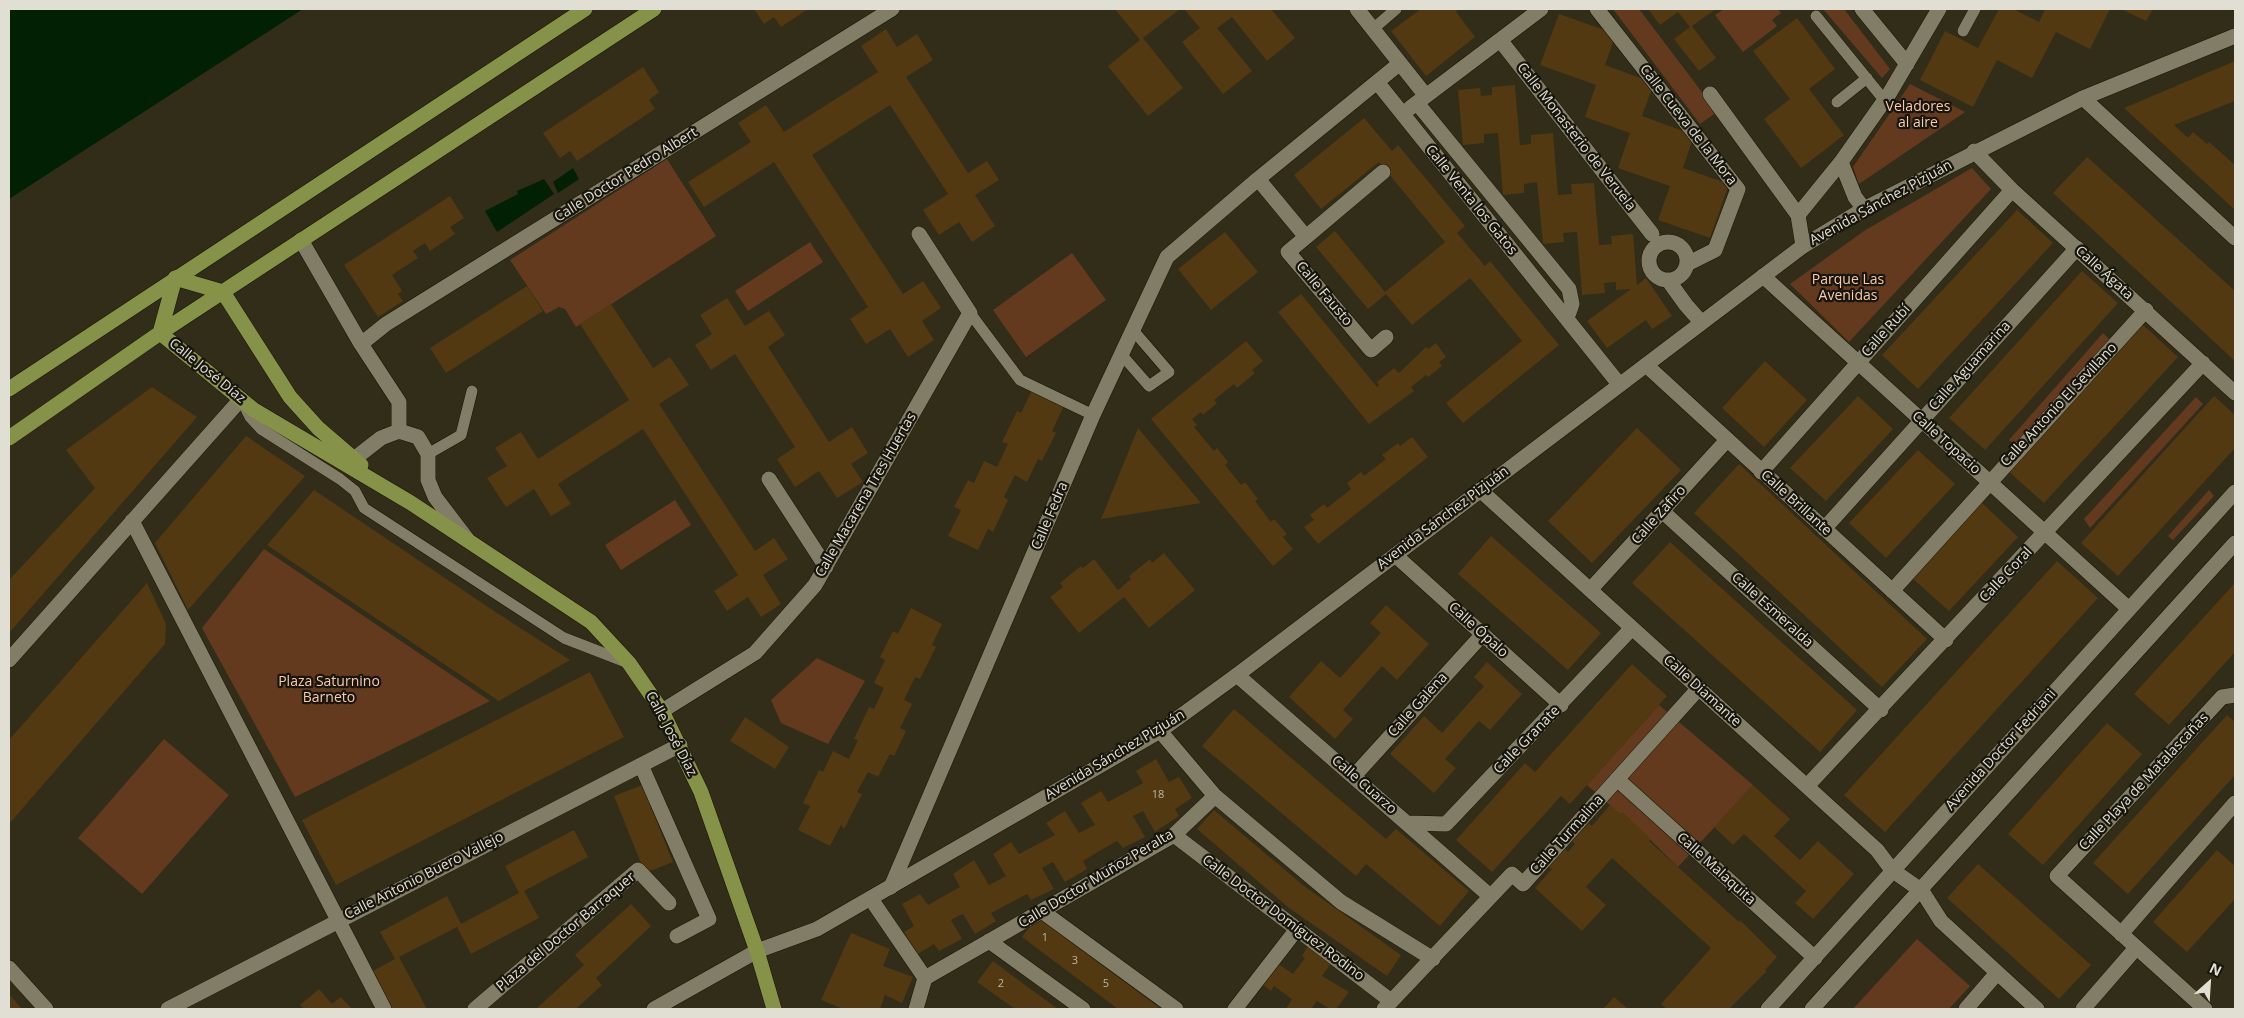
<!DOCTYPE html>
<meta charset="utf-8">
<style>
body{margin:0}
#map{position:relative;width:2244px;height:1018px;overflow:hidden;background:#312d19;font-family:"Open Sans",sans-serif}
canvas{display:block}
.frame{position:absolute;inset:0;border:10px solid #e1dfd3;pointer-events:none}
.north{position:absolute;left:2184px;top:958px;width:50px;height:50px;-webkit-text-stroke:4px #17150c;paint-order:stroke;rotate:26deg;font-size:14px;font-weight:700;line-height:20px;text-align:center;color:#e1dfd3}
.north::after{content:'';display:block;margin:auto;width:18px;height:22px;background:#e1dfd3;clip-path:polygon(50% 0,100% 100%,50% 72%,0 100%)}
</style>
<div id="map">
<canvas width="2244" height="1018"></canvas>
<div class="frame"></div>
<div class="north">N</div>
</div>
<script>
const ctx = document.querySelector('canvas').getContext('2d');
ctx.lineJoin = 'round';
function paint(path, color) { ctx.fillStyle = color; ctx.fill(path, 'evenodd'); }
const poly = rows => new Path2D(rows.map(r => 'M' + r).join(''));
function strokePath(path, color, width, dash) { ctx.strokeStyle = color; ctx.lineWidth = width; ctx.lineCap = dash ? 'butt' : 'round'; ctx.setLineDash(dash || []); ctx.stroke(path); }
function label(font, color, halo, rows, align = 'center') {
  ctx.font = font + ' "Open Sans",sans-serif'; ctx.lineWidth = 4.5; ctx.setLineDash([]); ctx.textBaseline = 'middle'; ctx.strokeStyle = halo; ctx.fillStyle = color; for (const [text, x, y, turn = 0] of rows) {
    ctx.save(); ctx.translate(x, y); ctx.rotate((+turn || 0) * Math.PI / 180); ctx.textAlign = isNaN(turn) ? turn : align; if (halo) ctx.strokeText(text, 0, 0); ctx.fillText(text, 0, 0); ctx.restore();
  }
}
const green = poly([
 [1613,9,1639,9,1717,112,1700,124],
 [1724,9,1778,9,1781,13,1772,20,1777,26,1743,52,1715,15],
 [1823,9,1844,9,1890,69,1882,78],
 [1910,84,1965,112,1859,184,1853,167],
 [667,159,716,236,576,327,565,309,559,307,546,314,510,260],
 [1972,168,1991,189,1849,342,1790,284,1864,231],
 [810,242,823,262,748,311,735,291],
 [1072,253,1106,300,1026,357,993,310],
 [2103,333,2111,341,2017,447,2009,440],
 [2196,397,2203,404,2090,528,2084,519],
 [2209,490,2214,496,2173,540,2168,536],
 [675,500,691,525,621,570,605,545],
 [264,549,490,701,295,797,202,628],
 [817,658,865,681,828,744,781,723,771,700],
 [1659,705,1753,785,1678,867,1623,813,1621,815,1587,785],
 [164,739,229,795,142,894,78,838],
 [1917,939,1970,986,1949,1009,1853,1009]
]);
const water = poly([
 [9,9,303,9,9,199],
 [573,168,579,179,558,193,553,182],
 [544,179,554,194,497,232,485,211,518,194,517,191]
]);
const building = poly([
 [754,9,808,9,781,27,774,17,764,24],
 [1115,9,1180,9,1143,38,1183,88,1148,116,1108,66,1140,40],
 [1184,9,1271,9,1295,38,1267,61,1232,17,1217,28,1252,71,1223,94,1182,42,1200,28],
 [1421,9,1459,9,1456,12,1475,37,1426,76,1391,31],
 [1648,9,1716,9,1692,26,1716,58,1699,71,1674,39,1690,27,1678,12,1660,25],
 [1999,9,2013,9,2039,22,2045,9,2110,9,2090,49,2056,32,2032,78,1997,60,1973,107,1920,80,1945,31,1978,48],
 [2121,9,2153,9,2146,21],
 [1559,14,1616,34,1605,65,1654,83,1642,116,1694,135,1683,168,1729,184,1710,238,1658,220,1670,186,1618,168,1630,133,1585,117,1596,85,1540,65],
 [1797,18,1835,69,1809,89,1844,135,1801,168,1764,119,1790,99,1753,51],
 [886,29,897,47,917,34,933,60,906,77,968,173,987,161,999,180,975,195,995,226,972,242,959,222,939,235,923,210,948,194,890,105,812,155,903,294,923,281,941,308,922,321,934,340,908,357,890,329,866,344,850,319,868,307,774,162,704,207,688,182,751,142,738,123,766,105,784,132,878,72,861,46],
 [2235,61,2235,101,2174,125,2188,138,2193,132,2207,144,2209,142,2235,165,2235,210,2124,108],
 [643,67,659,92,649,100,655,109,577,161,570,151,560,158,543,133],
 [1515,85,1520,145,1531,144,1531,135,1553,133,1558,195,1572,194,1571,184,1594,183,1599,245,1612,244,1611,236,1633,234,1637,285,1646,278,1672,316,1652,329,1646,320,1607,348,1587,321,1631,289,1616,290,1616,282,1604,283,1605,293,1582,295,1577,232,1563,233,1564,242,1543,244,1537,182,1524,184,1524,193,1503,195,1498,133,1484,134,1484,143,1463,145,1458,90,1480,88,1481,96,1492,95,1492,87],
 [1364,118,1392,151,1398,145,1465,226,1457,233,1485,266,1490,261,1559,345,1463,423,1446,403,1522,341,1470,278,1412,325,1386,294,1368,309,1316,247,1335,231,1385,292,1445,242,1379,162,1321,209,1294,175],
 [2087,157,2235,291,2235,361,2053,193],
 [450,196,464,218,450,227,455,234,430,251,425,243,413,251,418,258,392,275,402,291,398,294,403,301,378,317,344,265],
 [2017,210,2053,243,1918,389,1882,355],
 [1225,232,1258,272,1211,310,1178,269],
 [2082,271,2118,303,1985,450,1949,418],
 [527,286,543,311,446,373,430,348],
 [1301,294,1377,387,1379,385,1377,382,1394,368,1399,373,1426,347,1428,349,1436,343,1446,357,1439,362,1442,366,1428,377,1426,375,1411,387,1414,391,1369,424,1278,312],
 [727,298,745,326,769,311,785,335,768,347,829,442,852,427,868,453,851,464,863,482,837,498,819,471,795,487,777,459,795,447,735,354,711,370,695,345,712,334,700,315],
 [611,304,653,368,670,357,689,385,659,404,755,551,774,538,788,559,763,575,781,604,761,617,748,597,727,611,714,591,738,575,643,429,558,484,571,504,551,516,534,489,506,507,487,478,507,466,495,448,521,432,538,459,629,400,580,324],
 [2142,324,2178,357,2044,503,2008,471],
 [1246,341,1263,361,1252,370,1255,373,1237,388,1234,384,1214,400,1217,403,1203,415,1201,412,1192,419,1197,425,1194,427,1214,451,1217,448,1228,462,1225,465,1241,485,1245,482,1258,499,1255,501,1271,522,1274,519,1287,534,1283,537,1293,549,1273,566,1151,419],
 [1765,361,1807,400,1764,447,1722,408],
 [152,387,197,417,9,633,9,580,95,488,66,450],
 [1032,390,1064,406,1052,431,1056,433,1042,461,1038,459,1027,482,1015,475,1004,497,1008,500,993,532,988,529,978,550,948,536,961,510,954,507,968,480,974,483,984,461,997,467,1008,444,1002,442,1017,411,1021,413],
 [1858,396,1893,429,1826,501,1790,468],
 [2214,396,2235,415,2235,448,2118,576,2081,543],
 [1138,428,1201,503,1101,519],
 [1637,428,1681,470,1592,563,1548,521],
 [246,436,305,476,188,610,155,543],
 [1412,437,1428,457,1318,544,1304,527,1314,520,1310,515,1324,504,1327,508,1351,489,1347,483,1361,472,1364,476,1386,459,1382,455,1398,443,1400,446],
 [1918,450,1955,484,1886,558,1849,523],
 [1739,464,1927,639,1882,687,1694,513],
 [314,490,497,613,570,660,499,701,267,545],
 [1981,502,2018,537,1949,611,1911,577],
 [1491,536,1601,633,1568,670,1458,574],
 [1670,542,1857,710,1820,752,1632,583],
 [1164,553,1195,590,1149,628,1124,597,1079,633,1050,597,1063,587,1060,583,1081,566,1083,568,1094,559,1118,590,1131,579,1129,576,1150,559,1152,563],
 [2057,561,2098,598,1885,832,1844,795],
 [147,583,166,624,165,644,9,824,9,740],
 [2234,584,2235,652,2169,725,2134,694],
 [1386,605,1429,644,1397,680,1382,666,1343,710,1353,719,1335,739,1289,697,1321,661,1340,678,1381,633,1370,623],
 [911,608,942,624,932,645,936,647,920,679,915,677,904,700,912,704,900,728,906,731,894,756,890,754,878,777,868,772,857,792,862,794,844,829,841,825,830,846,798,830,810,806,803,803,819,770,823,772,833,751,849,759,858,740,854,739,869,707,874,709,884,688,874,683,885,660,880,657,893,631,898,634],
 [1487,662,1522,694,1490,730,1479,721,1445,759,1456,768,1434,793,1390,754,1424,716,1442,733,1484,686,1474,677],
 [1632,664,1667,696,1570,804,1561,796,1492,872,1456,840,1525,763,1535,772],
 [590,672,624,737,336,885,302,820],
 [1234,709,1386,839,1396,829,1469,891,1440,926,1366,864,1356,876,1202,746],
 [2227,715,2235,722,2235,775,2128,894,2093,863],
 [745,717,789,747,775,769,730,741],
 [2107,723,2142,754,2043,865,2008,834],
 [1156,759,1169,782,1179,777,1192,798,1175,809,1179,816,1155,832,1143,811,1133,816,1145,837,1123,848,1117,841,1101,850,1083,861,1087,869,1065,882,1053,862,1042,868,1054,889,1031,900,1027,894,991,913,996,921,975,934,963,914,958,916,951,920,962,939,939,951,934,944,918,954,904,932,914,926,902,904,920,894,928,905,960,887,953,874,974,860,989,885,1006,876,993,854,1011,842,1019,854,1055,835,1046,823,1065,811,1079,833,1095,825,1081,803,1101,791,1108,802,1143,783,1136,771],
 [642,785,673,862,645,873,614,796],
 [1753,785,1790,819,1774,836,1800,860,1818,841,1854,874,1813,919,1795,903,1806,891,1744,834,1733,845,1714,827],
 [1610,805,1621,815,1623,813,1651,839,1649,841,1739,922,1740,920,1777,957,1765,970,1767,971,1729,1009,1667,1009,1661,1004,1711,948,1612,858,1586,887,1606,905,1582,931,1535,888,1552,869,1548,866,1565,849,1568,852,1575,844,1572,841,1589,823,1592,826],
 [1214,810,1304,886,1401,955,1387,976,1289,908,1197,829],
 [574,830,588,857,524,891,539,918,471,954,457,927,399,957,427,1009,393,1009,373,971,395,959,380,932,447,896,461,924,519,893,505,866],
 [2217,850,2235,866,2235,899,2187,952,2153,922],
 [1978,864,2091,965,2059,999,1947,898],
 [631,904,651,926,596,978,602,985,576,1009,536,1009,584,965,575,955],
 [1037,917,1161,1009,1118,1009,1022,937],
 [851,933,890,949,883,966,913,977,902,1003,885,995,880,1009,843,1009,821,1000],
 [1308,946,1332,962,1322,976,1349,992,1336,1009,1330,1009,1317,1001,1311,1009,1286,1009,1292,999,1274,986,1271,991,1262,984,1277,963,1293,974,1305,958,1302,956],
 [993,961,1025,985,1058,1009,1015,1009,977,982],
 [319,989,332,1004,341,997,352,1009,304,1009,300,1005],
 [9,994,22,1009,9,1009],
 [1614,997,1628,1009,1603,1009]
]);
const lane = poly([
 [1816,16,1885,101],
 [1373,29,1396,9],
 [1963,31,1975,9],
 [1837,102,1867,78],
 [970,313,1020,380,1093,415],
 [1121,354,1149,386,1169,372,1132,329],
 [243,403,250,417,261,429,340,479,355,491,364,508,564,638,626,662],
 [428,454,461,435,472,391]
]);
const street = poly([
 [1357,9,1426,96],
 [1597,9,1738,189,1715,250,1687,264],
 [1862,9,1907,64],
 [1500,40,1652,234],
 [1377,82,1619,384],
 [1710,94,1798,215],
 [2083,98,2235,238],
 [1417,103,1569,289,1572,304,1569,313,1565,317],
 [1410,108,1541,9],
 [1974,151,2012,190,2235,393],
 [1841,162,1855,197,1864,209],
 [1258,179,1306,237,1288,252,1371,350,1386,337],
 [1306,237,1383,172],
 [301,240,361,344,399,402,399,431],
 '1649 261a19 19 0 1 1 38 0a19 19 0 1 1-38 0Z',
 [1803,246,1798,215,1841,162,1889,94,1939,9],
 [1763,276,2129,609],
 [1668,280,1686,305,1701,322],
 [361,344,386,324,892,9],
 [1646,365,1946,640],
 [354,459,381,438,399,431,418,437,428,454,428,480,435,497,467,539],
 [1761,472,2012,190],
 [769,479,826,567],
 [1480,490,1877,850,1892,870,1922,891,1941,921,2037,1009],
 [1662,511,1881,710],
 [132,521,384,1009],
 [1824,529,2077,248],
 [1395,555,1561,705],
 [1590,590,1727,440],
 [1892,591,2146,310],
 [9,660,241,399],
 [1237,675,1490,896],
 [662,711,755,653,815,585,970,313,919,234],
 [1160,731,1215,796,1341,902,1433,959],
 [641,765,709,919,677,936],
 [1354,776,1483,634],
 [1617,779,1815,958],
 [1807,786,2203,363],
 [1409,823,1446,824,1632,628],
 [1174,835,1391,1001],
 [891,887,1093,415,1167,257,1258,179,1399,64],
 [871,899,925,978],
 [1043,912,1176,1009],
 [2121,934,2235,803],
 [989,941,1083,1009],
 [9,968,46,1009],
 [168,1009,680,745],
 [475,1009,638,870,669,903],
 [916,1009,925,978,1174,835,1215,796],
 [1235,1009,1297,929],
 [1384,1009,1512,874,1523,884,1699,688],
 [1966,1009,1997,973],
 [2083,1009,2136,948],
 [2205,1009,2057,876,2222,697,2235,695]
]);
const secondary = poly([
 [654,1009,757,951,817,929,1160,731,1237,675,1803,246,1864,209,2083,98,2235,36],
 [1768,1009,2235,492],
 [1812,1009,2235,543]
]);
const primary = poly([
 [175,278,160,333,254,410,411,503,591,622,629,663,662,711,701,792,757,951,774,1009],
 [175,278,223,292,290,397,318,428,361,465],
 [9,389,585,9],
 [9,438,160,333,654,9]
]);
const numberNames = [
 ["18",1158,795],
 ["1",1045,938],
 ["3",1075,961],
 ["2",1001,984],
 ["5",1106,984]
];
const parkNames = [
 ["Veladores",1918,107],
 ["al aire",1918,123],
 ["Parque Las",1848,280],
 ["Avenidas",1848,296],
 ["Plaza Saturnino",329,682],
 ["Barneto",329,698]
];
const streetNames = [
 ["Calle Cueva de la Mora",1688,125,52],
 ["Calle Monasterio de Veruela",1576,137,52],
 ["Calle Doctor Pedro Albert",626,175,-32],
 ["Calle Venta los Gatos",1471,200,51],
 ["Avenida Sánchez Pizjuán",1881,203,-29],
 ["Calle Ágata",2104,273,42],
 ["Calle Fausto",1324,294,50],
 ["Calle Rubí",1886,331,-48],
 ["Calle Aguamarina",1970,366,-48],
 ["Calle José Díaz",207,371,39],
 ["Calle Antonio El Sevillano",2059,405,-47],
 ["Calle Topacio",1946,443,42],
 ["Calle Macarena Tres Huertas",866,495,-60],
 ["Calle Brillante",1796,503,42],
 ["Calle Zafiro",1659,515,-48],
 ["Calle Fedra",1050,516,-67],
 ["Avenida Sánchez Pizjuán",1443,518,-37],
 ["Calle Coral",2006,575,-47],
 ["Calle Esmeralda",1772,610,42],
 ["Calle Ópalo",1478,630,42],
 ["Calle Diamante",1702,691,42],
 ["Calle Galena",1418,705,-48],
 ["Calle José Díaz",671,734,62],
 ["Calle Granate",1527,740,-46],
 ["Avenida Doctor Fedriani",2001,750,-48],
 ["Avenida Sánchez Pizjuán",1115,755,-31],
 ["Calle Playa de Matalascañas",2144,782,-47],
 ["Calle Cuarzo",1364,785,41],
 ["Calle Turmalina",1567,835,-48],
 ["Calle Malaquita",1716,869,42],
 ["Calle Antonio Buero Vallejo",424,876,-27],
 ["Calle Doctor Muñoz Peralta",1096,879,-31],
 ["Calle Doctor Domíguez Rodino",1283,918,37],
 ["Plaza del Doctor Barraquer",566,932,-40]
];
paint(green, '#643a1e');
paint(water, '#022104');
paint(building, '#523911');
strokePath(lane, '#191503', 12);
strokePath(street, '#191503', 16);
strokePath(secondary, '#191503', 16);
strokePath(primary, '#191503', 16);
strokePath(lane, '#827d67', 11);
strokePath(street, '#827d67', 15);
strokePath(secondary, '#827d67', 15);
strokePath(primary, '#869248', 15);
label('11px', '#bdb6a2', null, numberNames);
label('14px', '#facaad', '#17150c', parkNames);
label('14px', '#e1dfd3', '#17150c', streetNames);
</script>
